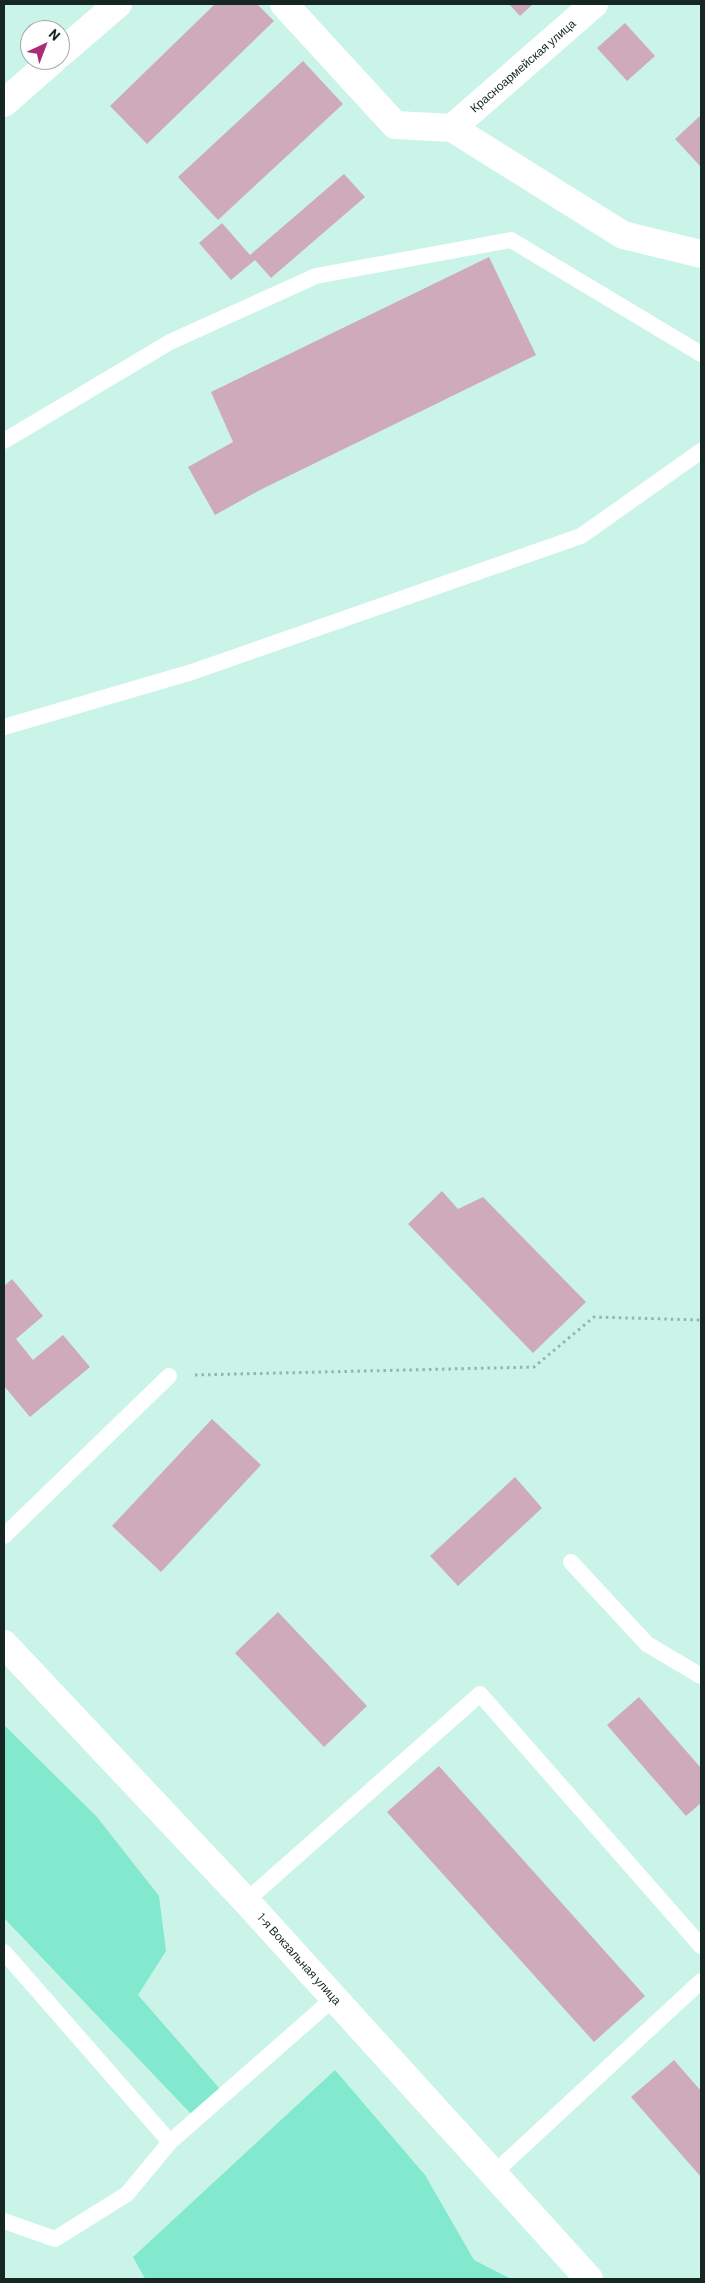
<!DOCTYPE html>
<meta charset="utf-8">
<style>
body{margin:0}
#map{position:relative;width:705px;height:2283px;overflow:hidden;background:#caf4e8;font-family:Barlow,sans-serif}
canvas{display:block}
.frame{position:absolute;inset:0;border:5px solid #162622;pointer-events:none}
.north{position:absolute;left:20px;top:20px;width:50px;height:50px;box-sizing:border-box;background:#fff;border:1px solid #a2a8a7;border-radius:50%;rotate:43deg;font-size:14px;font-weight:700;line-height:20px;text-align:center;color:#162622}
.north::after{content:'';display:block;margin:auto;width:18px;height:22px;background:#ad2a74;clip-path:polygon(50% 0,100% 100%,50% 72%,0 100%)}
</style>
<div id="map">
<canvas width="705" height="2283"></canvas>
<div class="frame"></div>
<div class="north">N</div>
</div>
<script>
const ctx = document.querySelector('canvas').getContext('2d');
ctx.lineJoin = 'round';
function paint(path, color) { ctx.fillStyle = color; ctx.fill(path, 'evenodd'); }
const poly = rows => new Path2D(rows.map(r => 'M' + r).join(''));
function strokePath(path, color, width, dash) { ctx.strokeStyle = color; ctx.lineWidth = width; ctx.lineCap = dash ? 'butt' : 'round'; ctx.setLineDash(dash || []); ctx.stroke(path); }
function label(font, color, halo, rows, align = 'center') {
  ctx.font = font + ' Barlow,sans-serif'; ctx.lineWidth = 4.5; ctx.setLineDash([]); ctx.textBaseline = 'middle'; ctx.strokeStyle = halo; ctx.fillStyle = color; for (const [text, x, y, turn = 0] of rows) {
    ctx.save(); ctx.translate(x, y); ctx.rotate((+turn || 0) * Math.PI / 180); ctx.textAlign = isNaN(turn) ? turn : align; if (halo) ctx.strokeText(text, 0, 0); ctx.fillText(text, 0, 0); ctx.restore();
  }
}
const green = poly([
 [4,1725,97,1817,159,1896,166,1951,138,1995,220,2089,194,2117,4,1918],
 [335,2070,425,2175,474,2260,511,2279,145,2279,133,2257]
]);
const building = poly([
 [215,4,257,4,274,21,147,144,110,106],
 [509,4,533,4,520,16],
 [625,23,655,56,627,81,597,48],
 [303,61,343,104,218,220,178,177],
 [701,115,701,167,675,139],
 [344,174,365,197,271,278,255,260,231,280,199,243,222,223,250,255],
 [489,257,536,355,260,490,215,515,188,467,233,442,211,392],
 [442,1191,458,1209,483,1197,586,1302,533,1353,408,1224],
 [12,1279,43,1316,16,1339,33,1360,63,1335,90,1367,30,1417,4,1386,4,1286],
 [212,1419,261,1465,161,1572,112,1526],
 [515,1477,542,1508,458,1586,430,1556],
 [278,1612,367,1706,324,1747,235,1653],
 [639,1697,701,1768,701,1803,686,1816,607,1725],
 [439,1766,645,1996,594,2042,387,1812],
 [674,2060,701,2091,701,2177,631,2097]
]);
const path = poly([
 [195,1375,534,1367,594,1317,701,1320]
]);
const service = poly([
 [4,441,170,342,316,276,511,240,701,354],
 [4,727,192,672,581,536,701,451],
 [4,1536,169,1376],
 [571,1562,647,1644,701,1676],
 [246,1901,480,1694,701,1946],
 [4,1952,170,2142,334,1998],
 [493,2174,701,1981],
 [4,2221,55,2239,127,2194,170,2142]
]);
const minor = poly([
 [284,4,395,125,452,128,623,235,701,254],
 [60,54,118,4],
 [4,103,53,60],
 [452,128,594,4]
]);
const secondary = poly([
 [4,1644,246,1901,589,2279]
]);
const streetNames = [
 ["Красноармейская улица",523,66,-41],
 ["1-я Вокзальная улица",299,1959,48]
];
paint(green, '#82e8ce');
paint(building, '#cfabba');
strokePath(path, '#93b5ab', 3, [2.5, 4]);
strokePath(service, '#fff', 16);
strokePath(minor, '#fff', 28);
strokePath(secondary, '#fff', 28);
label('12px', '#162622', '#fff', streetNames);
</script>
